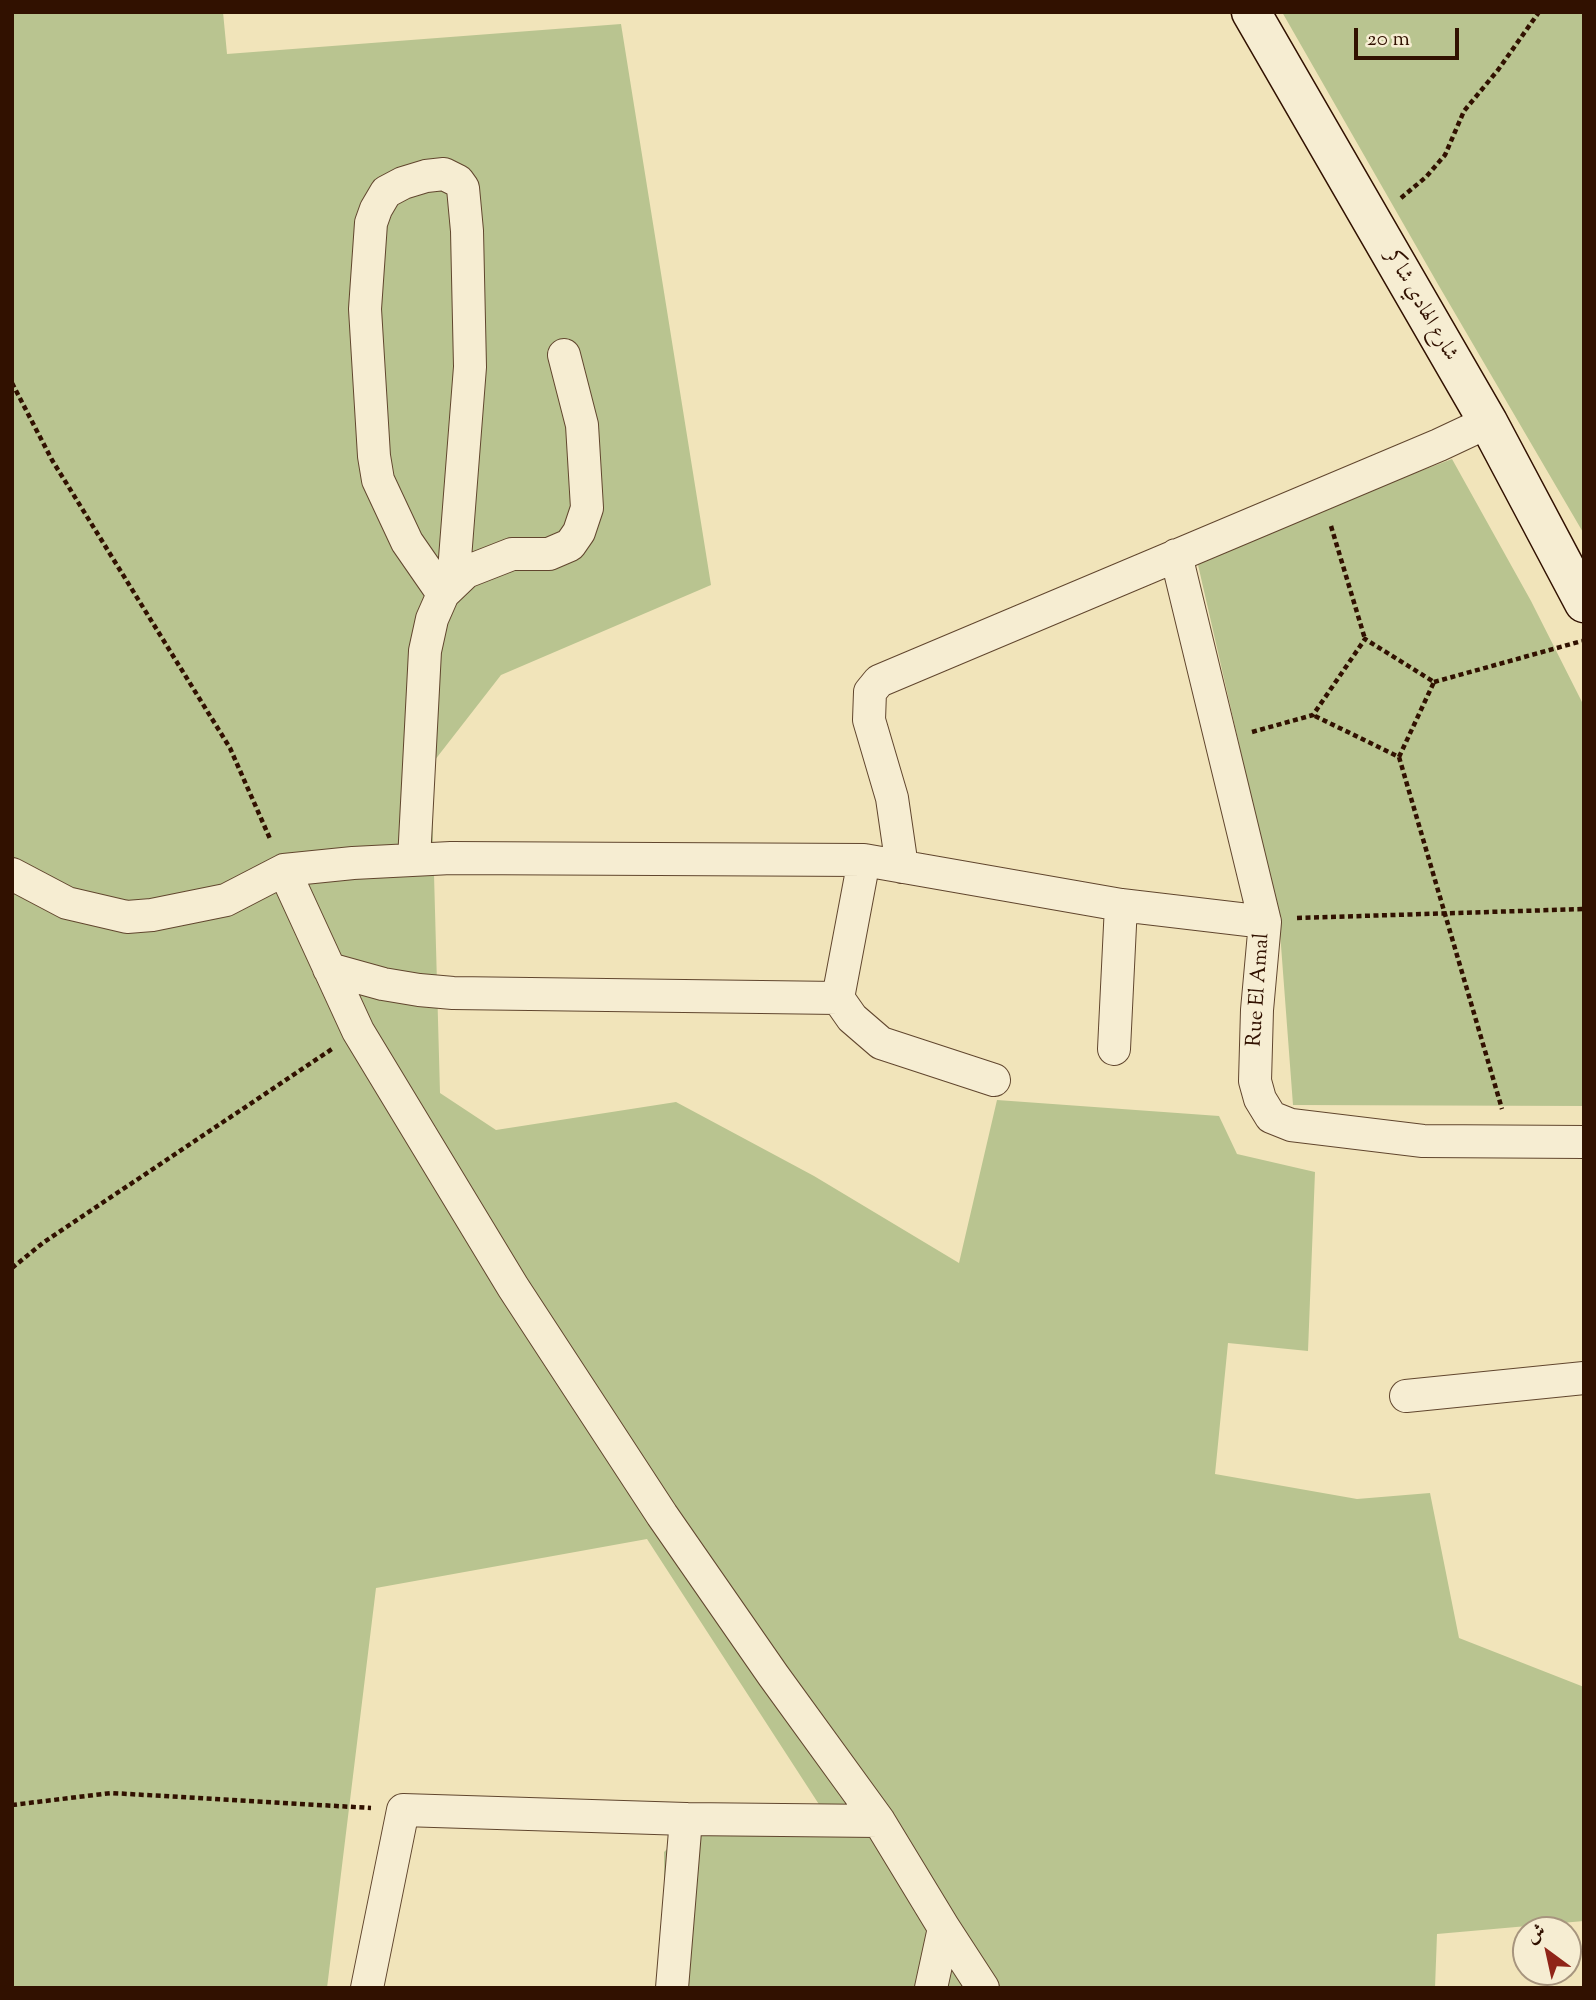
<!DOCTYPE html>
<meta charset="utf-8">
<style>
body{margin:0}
#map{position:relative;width:1596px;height:2000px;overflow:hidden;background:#f1e4ba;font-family:"Sorts Mill Goudy",Amiri,serif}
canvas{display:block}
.frame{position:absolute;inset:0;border:14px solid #311100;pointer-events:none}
.north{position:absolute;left:1512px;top:1916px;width:70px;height:70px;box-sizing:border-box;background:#f6edd2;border:2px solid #a7957e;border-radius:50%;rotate:327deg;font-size:19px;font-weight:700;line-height:28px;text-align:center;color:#311100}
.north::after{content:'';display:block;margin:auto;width:24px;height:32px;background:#8f2418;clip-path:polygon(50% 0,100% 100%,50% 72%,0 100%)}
.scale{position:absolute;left:1354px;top:28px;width:105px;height:32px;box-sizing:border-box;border:4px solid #311100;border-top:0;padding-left:9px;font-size:21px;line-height:24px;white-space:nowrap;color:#311100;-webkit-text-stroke:5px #f6edd2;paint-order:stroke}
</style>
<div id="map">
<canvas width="1596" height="2000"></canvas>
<div class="frame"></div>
<div class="north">ش</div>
<div class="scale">20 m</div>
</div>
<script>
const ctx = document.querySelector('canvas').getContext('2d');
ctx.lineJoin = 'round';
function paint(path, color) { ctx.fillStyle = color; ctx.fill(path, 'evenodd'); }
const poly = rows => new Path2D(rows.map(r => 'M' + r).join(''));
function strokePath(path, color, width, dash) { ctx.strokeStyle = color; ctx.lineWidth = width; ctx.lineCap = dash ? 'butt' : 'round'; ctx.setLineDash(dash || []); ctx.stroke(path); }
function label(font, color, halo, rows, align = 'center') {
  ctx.font = font + ' "Sorts Mill Goudy",Amiri,serif'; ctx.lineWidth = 5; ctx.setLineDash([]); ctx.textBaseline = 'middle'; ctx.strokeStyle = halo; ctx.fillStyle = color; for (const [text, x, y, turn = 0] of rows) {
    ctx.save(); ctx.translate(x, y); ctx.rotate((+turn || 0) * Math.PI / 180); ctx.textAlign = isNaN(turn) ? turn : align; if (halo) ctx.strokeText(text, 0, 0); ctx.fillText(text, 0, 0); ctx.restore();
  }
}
const green = poly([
 [12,12,223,12,227,54,621,24,711,585,501,675,431,765,440,1093,496,1130,676,1102,814,1176,959,1263,997,1100,1219,1116,1237,1154,1315,1172,1308,1351,1228,1343,1215,1474,1357,1499,1430,1493,1459,1638,1584,1687,1584,1921,1437,1934,1435,1988,665,1988,664,1852,694,1823,833,1826,647,1539,376,1588,327,1988,12,1988],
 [1282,12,1584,12,1584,534,1439,286],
 [1452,459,1531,601,1584,706,1584,1106,1293,1105,1279,919,1196,556]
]);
const path = poly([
 [1401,198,1426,177,1445,155,1464,111,1498,70,1539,12],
 [12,383,52,460,230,748,271,841],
 [1331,526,1365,639],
 [1434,682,1582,641],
 [1252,732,1313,715,1365,639,1434,682,1399,757,1313,715],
 [1399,757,1502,1109],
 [1297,918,1584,909],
 [12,1268,44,1242,332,1049],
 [12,1805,111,1793,371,1808]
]);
const street = poly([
 [1176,555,1265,922,1257,1010,1255,1081,1260,1099,1271,1117,1291,1125,1423,1141,1584,1142],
 [443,594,407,542,378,480,374,456,365,309,371,223,376,209,386,192,403,183,426,176,444,174,458,181,463,188,467,231,470,367,453,584],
 [414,860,425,651,432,619,443,594,466,572,512,554,549,554,570,545,579,532,587,508,582,425,564,355],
 [864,860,838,998,852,1018,881,1043,994,1080],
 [902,867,892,798,869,720,870,692,879,681,1439,445,1488,422],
 [284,870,358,1031,513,1287,662,1515,773,1675,879,1821,944,1928,983,1988],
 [12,874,67,903,127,917,152,915,226,900,284,870,353,863,451,858,864,860,1121,905,1265,922],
 [329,969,383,984,419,990,453,993,838,998],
 [1114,1049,1121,905],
 [1406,1396,1584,1378],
 [367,1988,403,1810,686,1819,879,1821],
 [672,1988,686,1819],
 [931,1988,944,1928]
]);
const secondary = poly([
 [1251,12,1488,422,1584,603]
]);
const streetNames = [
 ["شارع الهادي شاكر",1420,306,60],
 ["Rue El Amal",1260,990,-86]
];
paint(green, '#b9c490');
strokePath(street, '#61462e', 34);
strokePath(secondary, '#311100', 41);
strokePath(path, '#311100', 4.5, [5, 3.5]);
strokePath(street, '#f6edd2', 32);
strokePath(secondary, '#f6edd2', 38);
label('21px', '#311100', '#f6edd2', streetNames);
</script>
